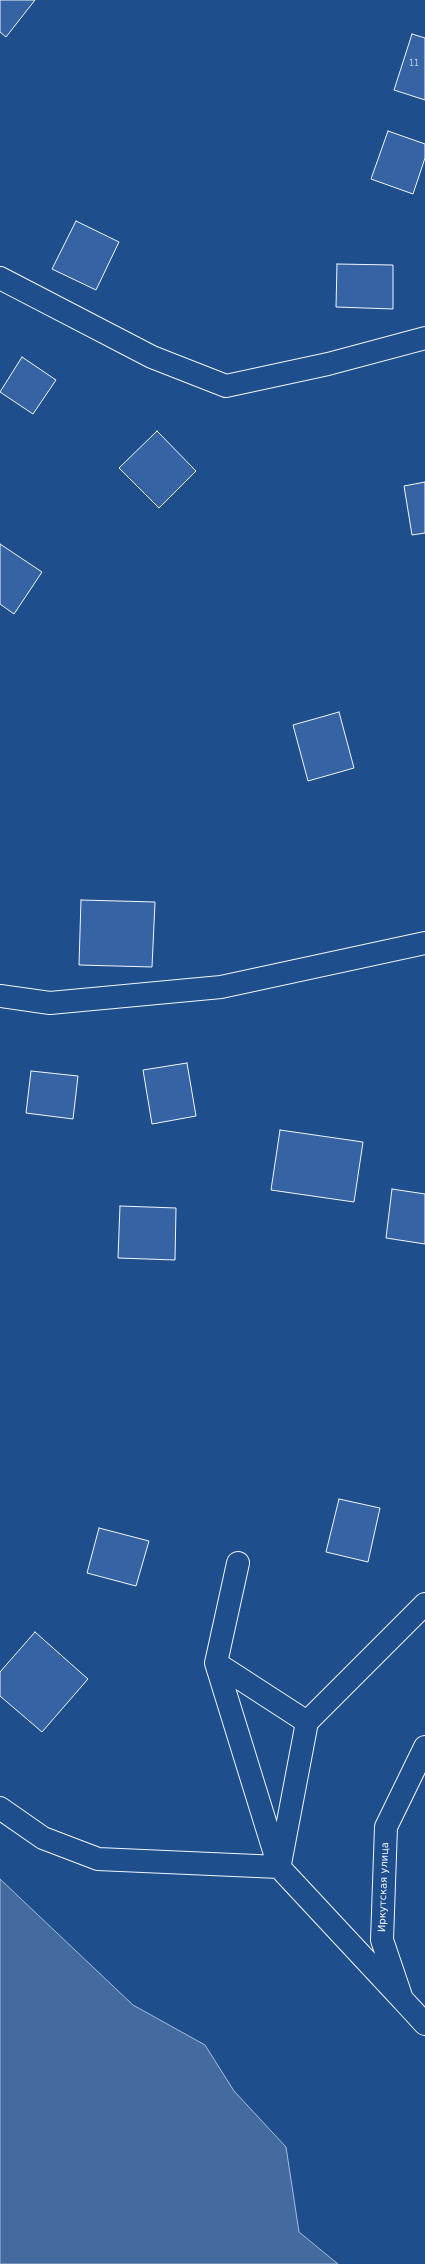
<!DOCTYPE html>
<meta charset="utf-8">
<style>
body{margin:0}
canvas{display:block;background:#1f4e8c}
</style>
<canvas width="425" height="2264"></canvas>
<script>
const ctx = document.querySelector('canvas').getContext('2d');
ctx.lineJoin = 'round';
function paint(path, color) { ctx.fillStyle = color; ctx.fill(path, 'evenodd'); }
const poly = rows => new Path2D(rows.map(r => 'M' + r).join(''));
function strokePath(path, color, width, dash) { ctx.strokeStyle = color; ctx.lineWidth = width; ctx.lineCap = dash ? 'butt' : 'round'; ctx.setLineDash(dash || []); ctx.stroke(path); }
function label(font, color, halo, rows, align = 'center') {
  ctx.font = font + ' "DejaVu Sans",sans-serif'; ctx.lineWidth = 3; ctx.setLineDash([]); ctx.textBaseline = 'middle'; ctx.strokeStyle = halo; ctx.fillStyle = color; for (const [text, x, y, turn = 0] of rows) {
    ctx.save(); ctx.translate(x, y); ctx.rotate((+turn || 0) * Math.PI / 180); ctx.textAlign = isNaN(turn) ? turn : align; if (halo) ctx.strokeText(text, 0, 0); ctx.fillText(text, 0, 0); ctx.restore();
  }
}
const water = poly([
 [0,1879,133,2005,205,2045,234,2091,286,2147,299,2232,338,2264,0,2264,0,1879]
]);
const building = poly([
 [0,0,35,0,6,37,0,32,0,0],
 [412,34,425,38,425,100,394,90,412,34],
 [388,131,425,144,425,158,413,194,371,179,388,131],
 [76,221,119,242,96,290,52,269,76,221],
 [337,264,393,265,393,309,336,307,337,264],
 [22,357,56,380,33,414,0,392,22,357],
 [157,431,196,471,159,508,119,468,157,431],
 [425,482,425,533,412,535,404,486,425,482],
 [0,544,42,572,14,614,0,604,0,544],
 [339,712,354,768,308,781,293,725,339,712],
 [81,900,155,902,152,967,79,965,81,900],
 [187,1063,196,1116,152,1124,143,1070,187,1063],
 [31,1071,78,1076,73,1119,26,1113,31,1071],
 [280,1130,363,1142,354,1202,271,1190,280,1130],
 [392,1189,425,1194,425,1244,386,1238,392,1189],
 [120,1206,176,1208,175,1260,118,1258,120,1206],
 [339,1499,380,1508,368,1562,326,1552,339,1499],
 [99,1528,149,1541,136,1586,87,1573,99,1528],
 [35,1632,88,1679,42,1732,0,1696,0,1672,35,1632]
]);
const street = poly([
 [0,278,152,357,226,386,328,364,425,338],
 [0,996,50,1003,221,987,425,943],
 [238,1563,216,1663,279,1867,402,1999],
 [216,1663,307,1722],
 [425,1747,386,1827,382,1940,402,1999,425,2024],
 [0,1808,43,1838,98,1859,279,1867],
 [280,1864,307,1722,425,1604]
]);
const numberNames = [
 ["11",414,64]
];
const streetNames = [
 ["Иркутская улица",384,1887,-88]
];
paint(water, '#446ba0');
strokePath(water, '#a8bbd7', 1);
paint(building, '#3563a3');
strokePath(building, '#f2f6ff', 1);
strokePath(street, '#f2f6ff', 24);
strokePath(street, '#1f4e8c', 22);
label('8px', '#c3d1e8', null, numberNames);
label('10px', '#f2f6ff', '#1f4e8c', streetNames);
</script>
